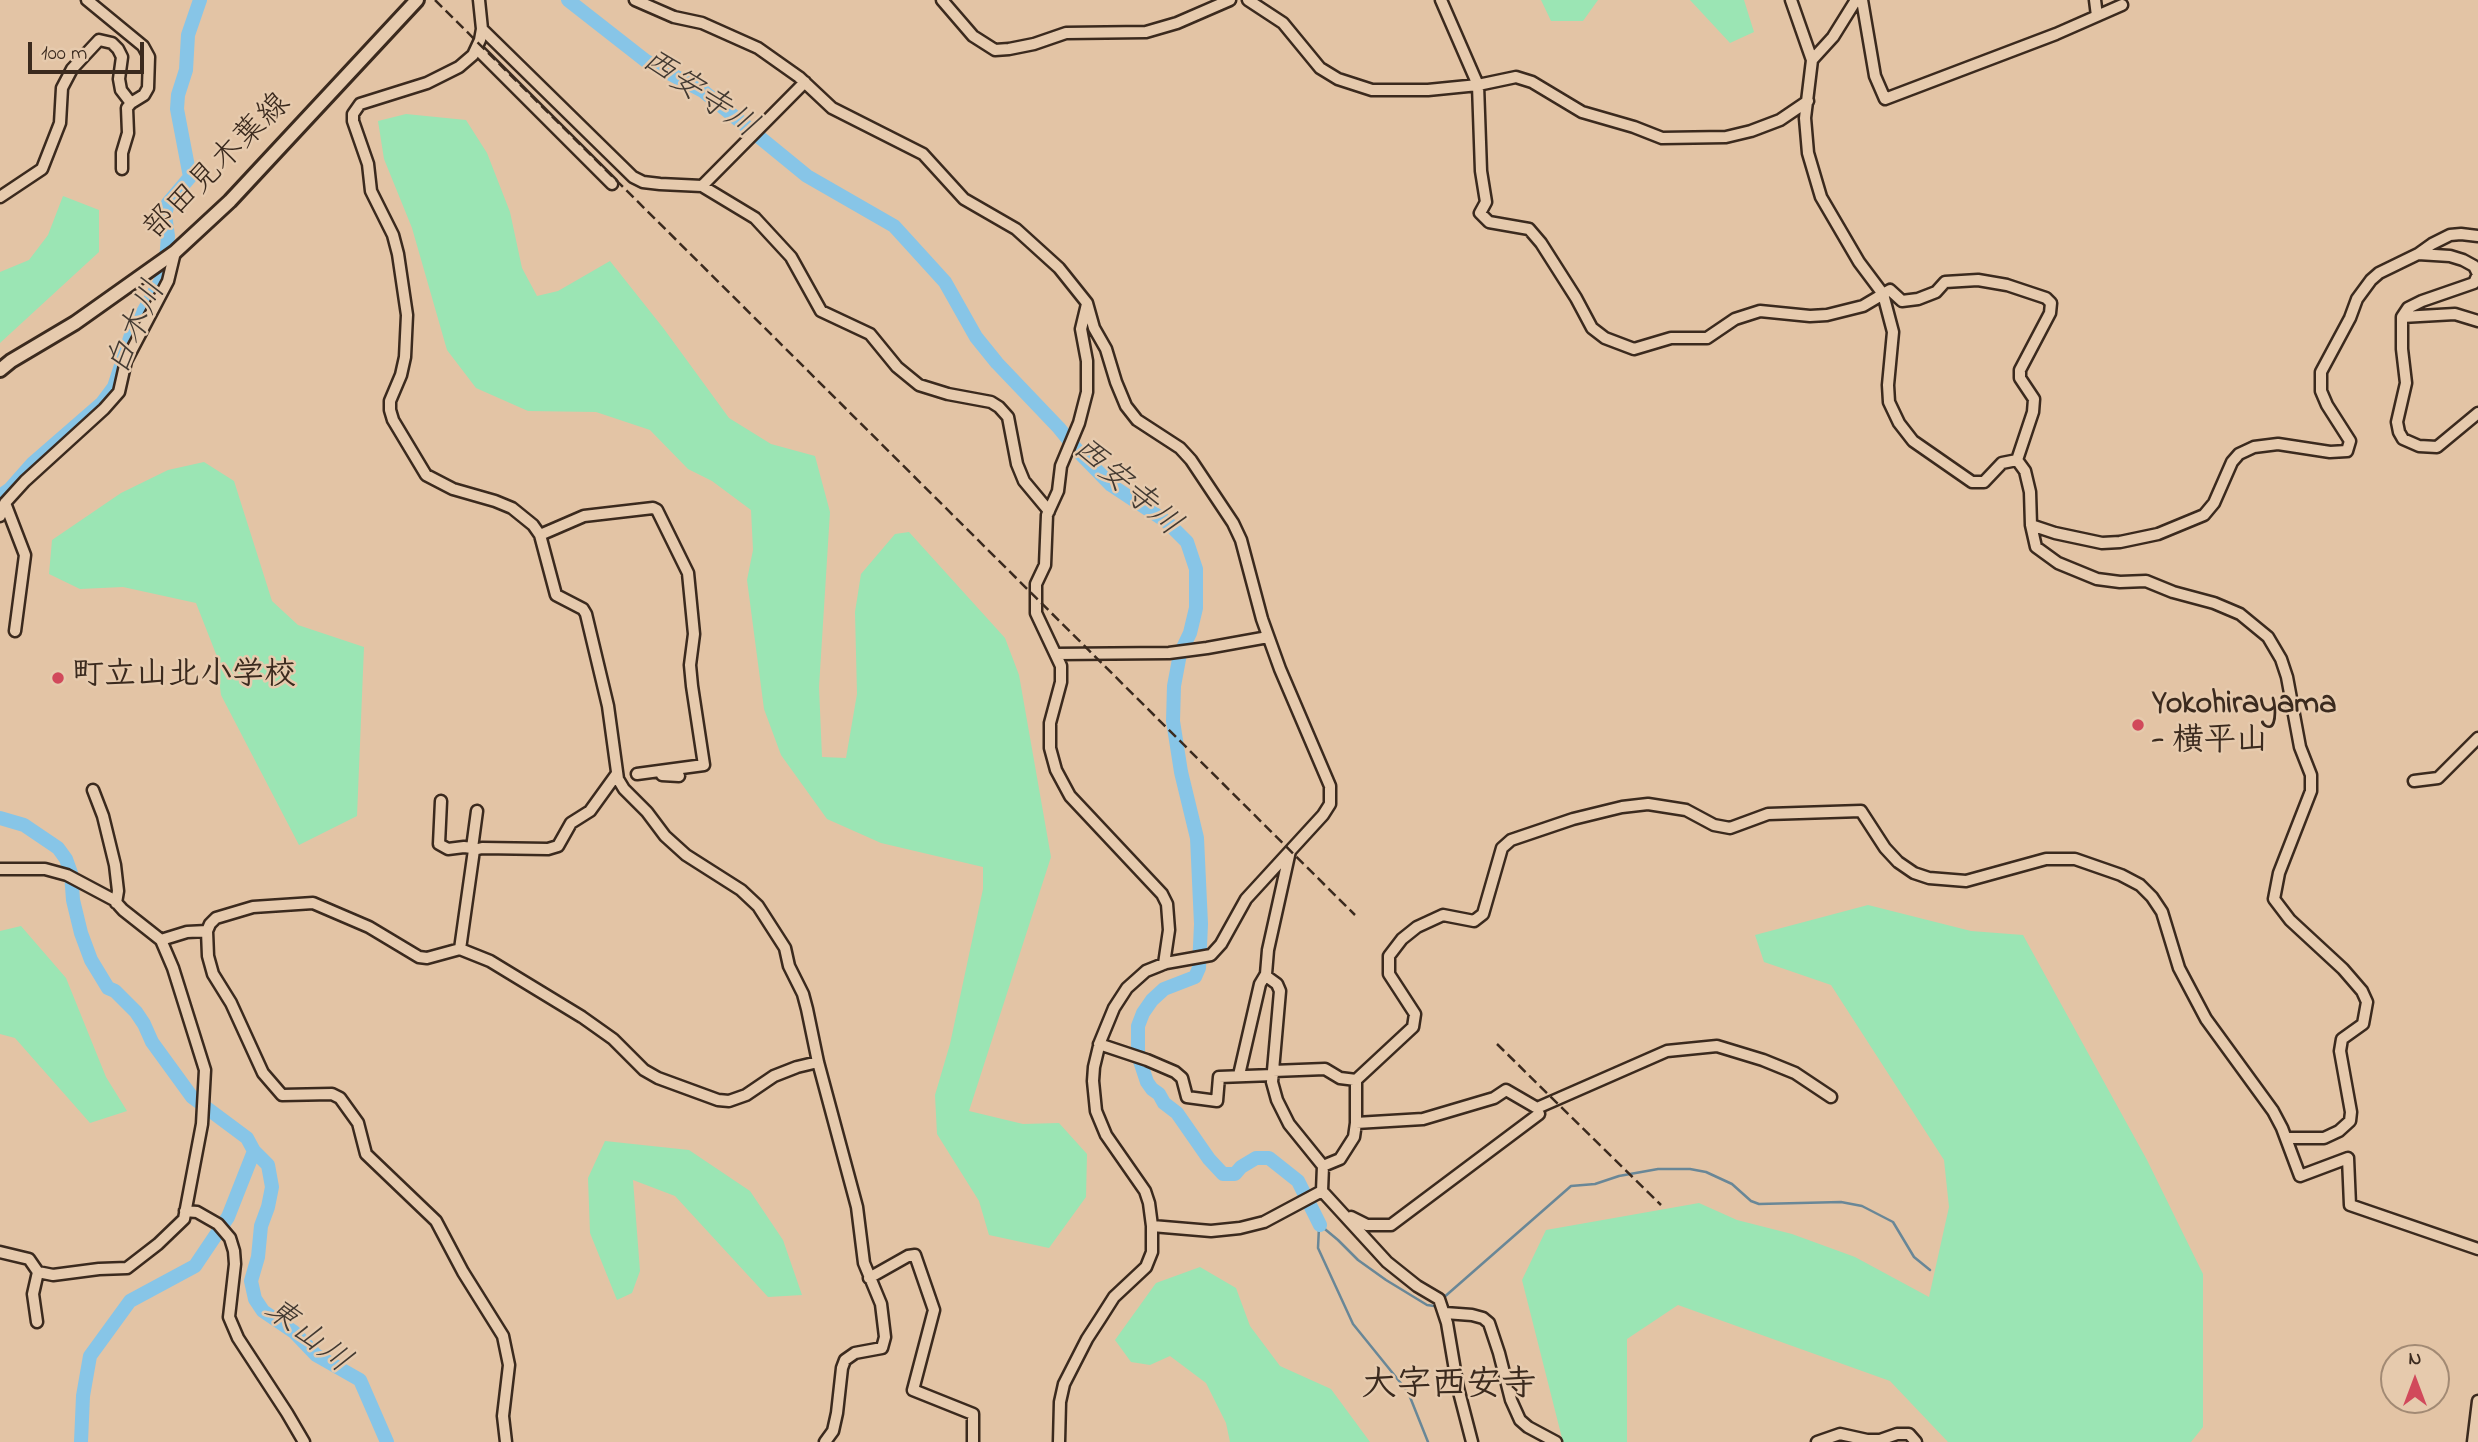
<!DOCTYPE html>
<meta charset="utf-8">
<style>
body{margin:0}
#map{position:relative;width:2478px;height:1442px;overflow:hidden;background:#e3c4a5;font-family:"Indie Flower",sans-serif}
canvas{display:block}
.north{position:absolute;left:2380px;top:1344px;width:70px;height:70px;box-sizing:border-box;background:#e6caad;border:2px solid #a28a74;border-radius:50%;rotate:0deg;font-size:19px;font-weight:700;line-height:28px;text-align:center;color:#3b2a1e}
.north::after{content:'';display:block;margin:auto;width:24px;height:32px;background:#d1495b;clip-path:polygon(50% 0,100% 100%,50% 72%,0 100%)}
.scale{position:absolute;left:28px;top:42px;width:116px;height:32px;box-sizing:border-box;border:4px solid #3b2a1e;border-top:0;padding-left:9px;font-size:21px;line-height:24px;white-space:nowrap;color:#3b2a1e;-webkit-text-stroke:5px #e6caad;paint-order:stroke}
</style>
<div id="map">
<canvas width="2478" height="1442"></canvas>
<div class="north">N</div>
<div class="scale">100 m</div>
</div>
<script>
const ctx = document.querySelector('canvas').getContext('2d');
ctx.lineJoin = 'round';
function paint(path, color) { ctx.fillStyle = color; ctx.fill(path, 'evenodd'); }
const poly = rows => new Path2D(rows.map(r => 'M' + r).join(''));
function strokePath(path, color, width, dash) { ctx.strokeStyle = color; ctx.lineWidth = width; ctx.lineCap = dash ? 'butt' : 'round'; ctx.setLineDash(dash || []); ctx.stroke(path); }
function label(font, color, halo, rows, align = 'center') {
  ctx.font = font + ' "Indie Flower","Klee One",sans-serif'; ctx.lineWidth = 5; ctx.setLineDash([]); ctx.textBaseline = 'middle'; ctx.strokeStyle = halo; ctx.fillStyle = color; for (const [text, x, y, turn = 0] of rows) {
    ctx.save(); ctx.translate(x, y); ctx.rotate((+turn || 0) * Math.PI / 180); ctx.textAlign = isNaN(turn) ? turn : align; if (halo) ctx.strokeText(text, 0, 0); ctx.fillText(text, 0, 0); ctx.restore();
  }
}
const green = poly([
 [1541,0,1598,0,1583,21,1551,21],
 [1690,0,1744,0,1754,32,1730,43],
 [406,114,466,120,487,153,510,212,522,268,537,296,558,291,610,261,664,329,729,418,771,444,815,456,830,512,819,687,822,757,846,758,857,694,855,612,861,574,895,534,909,532,1005,638,1019,675,1051,857,969,1111,1023,1124,1059,1123,1087,1154,1086,1197,1049,1248,989,1235,979,1201,937,1134,935,1095,950,1044,983,889,983,867,881,843,827,819,781,755,764,709,747,580,753,550,751,510,712,481,688,469,650,430,596,412,528,411,476,388,447,350,412,228,384,159,378,121],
 [63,196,99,210,99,252,0,343,0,272,29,260,48,235],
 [204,462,234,481,272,601,298,625,364,647,357,816,299,845,221,695,216,654,196,603,123,587,80,589,49,574,52,540,121,493,168,470],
 [1868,905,1971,931,2023,935,2147,1160,2203,1274,2203,1427,2191,1442,1948,1442,1890,1381,1678,1305,1627,1339,1627,1442,1563,1442,1522,1280,1546,1230,1699,1203,1737,1220,1792,1234,1855,1257,1929,1297,1949,1207,1944,1160,1831,985,1764,962,1755,935],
 [21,926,66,978,106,1077,127,1111,90,1123,15,1038,0,1034,0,931],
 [605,1141,689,1150,750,1191,783,1240,802,1295,768,1297,675,1196,633,1180,640,1271,632,1293,617,1300,590,1233,588,1178],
 [1200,1267,1236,1288,1250,1326,1280,1366,1331,1389,1370,1442,1230,1442,1226,1423,1206,1383,1170,1356,1150,1365,1131,1362,1115,1340,1156,1283]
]);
const stream = poly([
 [1442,1299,1571,1186,1595,1184,1619,1176,1658,1169,1690,1169,1706,1172,1732,1184,1751,1201,1759,1204,1841,1202,1862,1206,1893,1222,1914,1257,1930,1270],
 [1428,1442,1408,1392,1353,1324,1318,1248,1319,1227,1320,1225,1338,1240,1358,1260,1386,1280,1427,1305,1434,1306,1437,1303]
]);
const river = poly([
 [568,0,646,61,703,91,807,176,894,226,945,282,976,337,997,363,1059,428,1077,450,1111,485,1167,522,1187,542,1196,569,1196,608,1190,633,1180,654,1174,686,1173,721,1181,772,1197,838,1201,924,1199,968,1195,977,1164,989,1152,1000,1143,1013,1138,1026,1138,1055,1147,1082,1152,1089,1159,1094,1164,1103,1177,1113,1209,1159,1223,1174,1235,1174,1241,1167,1256,1158,1269,1158,1298,1181,1320,1225],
 [0,496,10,489,33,463,102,403,114,387,132,332,165,273,168,236,165,215,168,203,190,177,177,109,178,95,186,70,188,35,200,0],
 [0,818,24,825,58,848,66,859,71,873,73,900,81,933,91,960,108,988,115,991,136,1012,144,1024,152,1042,192,1097,247,1138,254,1151,268,1165,272,1187,268,1207,261,1226,258,1257,251,1281,255,1299,263,1311,294,1332,316,1355,360,1380,387,1442],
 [81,1442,83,1396,90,1356,130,1301,195,1266,228,1217,254,1151]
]);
const street = poly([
 [479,0,482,29,480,40,473,55,459,67,427,83,360,104,353,114,353,121,368,164,371,191,393,235,398,254,407,315,405,357,401,375,390,401,390,410,393,420,426,475,453,489,495,501,512,508,533,525,540,535,556,595,583,609,586,614,608,706,618,779,624,789,647,812,665,836,686,855,741,890,758,906,785,948,789,966,803,994,807,1009,818,1062,857,1207,864,1263,881,1304,885,1337,882,1348,855,1353,845,1360,842,1368,837,1413,833,1431,825,1442],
 [635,0,674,17,702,23,758,48,799,77,832,108,923,154,964,199,1016,229,1059,268,1087,303,1094,328,1106,349,1116,382,1126,406,1137,420,1180,448,1191,460,1233,523,1241,540,1262,619,1280,669,1330,786,1330,804,1323,815,1246,899,1221,944,1211,955,1166,963,1146,971,1127,988,1114,1008,1100,1042,1094,1067,1093,1081,1096,1111,1106,1135,1145,1191,1149,1203,1152,1226,1152,1252,1146,1267,1114,1297,1100,1319,1087,1339,1064,1384,1060,1402,1059,1442],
 [942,0,973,36,995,50,1009,49,1034,44,1066,33,1146,32,1177,23,1230,0],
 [1248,0,1283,23,1320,68,1338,79,1372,90,1428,90,1478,85,1516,77,1532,82,1582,112,1634,127,1662,138,1726,137,1751,131,1780,120,1808,101],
 [1441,0,1478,85,1481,171,1486,202,1480,213,1489,222,1529,229,1541,243,1576,298,1592,328,1605,338,1634,349,1671,338,1707,338,1735,319,1760,311,1810,316,1827,315,1863,306,1890,290,1902,301,1918,299,1936,292,1945,282,1978,280,2007,285,2046,298,2051,303,2050,313,2020,370,2020,378,2034,399,2033,412,2017,460],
 [1791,0,1812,60,1805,118,1808,153,1821,197,1859,262,1883,294,1893,332,1888,385,1889,402,1899,423,1913,441,1972,482,1984,482,2002,463,2017,460],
 [1862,0,1875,76,1885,99,2056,34,2122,5],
 [2095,0,2097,16],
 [482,29,633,177,643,182,660,184,702,186,755,218,791,257,821,311,870,334,897,367,919,385,948,394,991,402,999,407,1008,417,1017,464,1024,481,1049,511],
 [477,49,612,184],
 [1812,60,1833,37,1856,0],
 [122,169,122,153,128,133,127,108,131,103],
 [702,186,805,82],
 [0,197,42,169,60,123,62,88,72,69,99,40,112,43,118,49,122,57,119,79,121,90,131,103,144,95,148,88,149,57,143,46,87,0],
 [2418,254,2450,256,2463,260,2474,266,2478,274,2474,283,2422,301,2408,308,2402,317,2402,349,2406,383,2397,422,2399,432,2403,439,2419,446,2437,447,2478,413],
 [1087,304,1081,329,1087,361,1087,392,1079,423,1061,466,1058,491,1047,515,1045,565,1036,584,1036,613,1061,666,1061,682,1050,723,1050,748,1056,770,1070,796,1162,894,1167,904,1169,930,1164,964],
 [2402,317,2455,314,2478,321],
 [2017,460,2025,471,2030,492,2031,525,2036,547,2058,563,2097,579,2120,582,2146,581,2173,592,2214,603,2240,614,2268,637,2281,659,2287,677,2300,747,2311,775,2311,791,2279,873,2274,899,2290,920,2343,969,2362,991,2367,1002,2363,1024,2342,1039,2340,1051,2351,1112,2350,1121,2339,1131,2324,1138,2287,1138],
 [5,503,25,555,15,631],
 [0,516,5,503,25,481,104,409,119,392,126,361,168,281,175,252],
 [2031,525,2055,533,2102,543,2120,542,2158,534,2204,515,2214,503,2232,462,2239,454,2254,447,2278,444,2330,452,2347,451,2350,441,2327,405,2321,391,2321,372,2350,318,2357,299,2371,280,2379,273,2418,254,2432,244,2450,235,2461,234,2478,236],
 [540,535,584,516,653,508,657,510,688,573,694,634,690,665,692,686,704,765,637,774],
 [1056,654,1169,653,1207,648,1268,637],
 [662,775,679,776,662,775],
 [2414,781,2438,778,2478,738],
 [93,790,103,816,115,865,118,891,116,903],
 [441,801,439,844,448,849,464,847,472,848,474,850],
 [472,848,477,811],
 [0,869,45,869,67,875,114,900,123,910,161,940,173,968,205,1070,202,1124,184,1219,158,1244,127,1268,99,1269,53,1275,38,1272,29,1259,0,1252],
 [161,940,187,932,207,931],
 [460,949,474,850,482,848,548,849,558,846,571,823,590,811,616,775],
 [1266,974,1266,976,1277,984,1280,991,1272,1082,1277,1100,1289,1124,1323,1166,1322,1191,1387,1262,1417,1286,1439,1299,1447,1323,1458,1388,1472,1442],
 [1099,1044,1147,1060,1175,1072,1182,1078,1187,1097,1217,1101,1219,1077,1273,1075],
 [1273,1071,1325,1069,1340,1078,1356,1080],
 [1239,1075,1260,984,1266,974,1268,950,1290,851],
 [1356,1123,1423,1119,1494,1098,1506,1090,1537,1108,1667,1051,1717,1046,1763,1060,1795,1073,1831,1097],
 [1323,1166,1340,1159,1354,1137,1356,1123,1356,1080,1413,1027,1415,1014,1389,974,1389,956,1402,939,1417,927,1443,915,1474,921,1483,914,1502,848,1511,840,1573,819,1622,807,1648,804,1686,810,1714,825,1730,828,1768,814,1861,811,1885,848,1898,862,1914,873,1929,878,1966,881,2046,859,2075,859,2121,875,2140,885,2152,897,2162,912,2179,968,2206,1019,2273,1111,2282,1128,2300,1176,2348,1158,2350,1205,2478,1249],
 [185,1211,197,1212,218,1224,230,1238,234,1251,235,1264,229,1317,238,1338,287,1413,304,1442],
 [1351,1217,1367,1225,1391,1225,1539,1114],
 [1152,1226,1211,1231,1240,1228,1264,1222,1322,1191],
 [869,1278,908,1256,915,1255,934,1310,913,1390,973,1414,973,1442],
 [1445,1313,1472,1315,1483,1318,1489,1323,1499,1353,1511,1400,1520,1420,1528,1427,1556,1442],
 [37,1322,33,1294,38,1272],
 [506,1442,503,1416,509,1365,503,1336,463,1272,436,1221,366,1154,358,1123,340,1098,332,1094,282,1095,263,1073,231,1003,213,974,208,956,207,931,210,924,216,918,253,907,313,903,369,927,419,957,427,958,460,949,490,961,582,1017,613,1039,644,1070,658,1078,718,1100,729,1101,746,1095,774,1076,797,1067,818,1062],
 [1817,1442,1840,1434,1867,1440,1880,1440,1897,1434,1909,1434,1916,1442],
 [2473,1442,2478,1401]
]);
const secondary = poly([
 [0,370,11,361,75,323,175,252,230,201,417,0]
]);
const rail = poly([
 [435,0,1355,915],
 [1497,1044,1661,1205]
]);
const markers = [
 [58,678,7,"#d1495b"],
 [2138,725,7,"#d1495b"]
];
const streetNames = [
 ["部田見木葉線",219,168,-45]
];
const poiNames = [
 ["町立山北小学校",72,678],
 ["Yokohirayama",2152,707],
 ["- 横平山",2152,744]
];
const waterNames = [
 ["西安寺川",698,96,34],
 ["白木川",139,329,-66],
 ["西安寺川",1125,489,41],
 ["東山川",306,1338,38]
];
const quarterNames = [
 ["大字西安寺",1449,1388]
];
paint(green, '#9be5b4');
strokePath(stream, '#698797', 2.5);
strokePath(river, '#87c5e7', 14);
strokePath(street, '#3b2a1e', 15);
strokePath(secondary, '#3b2a1e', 18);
strokePath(street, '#e6caad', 10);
strokePath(secondary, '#e6caad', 12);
strokePath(rail, '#3b2a1e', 2.5, [10, 5]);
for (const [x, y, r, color] of markers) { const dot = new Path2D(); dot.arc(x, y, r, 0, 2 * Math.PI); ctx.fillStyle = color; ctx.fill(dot); strokePath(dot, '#e6caad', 2.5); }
label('32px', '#3b2a1e', '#e6caad', streetNames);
label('bold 32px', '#3b2a1e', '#e6caad', poiNames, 'left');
label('italic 33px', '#433a32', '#e6caad', waterNames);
label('bold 35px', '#3b2a1e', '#e6caad', quarterNames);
</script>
